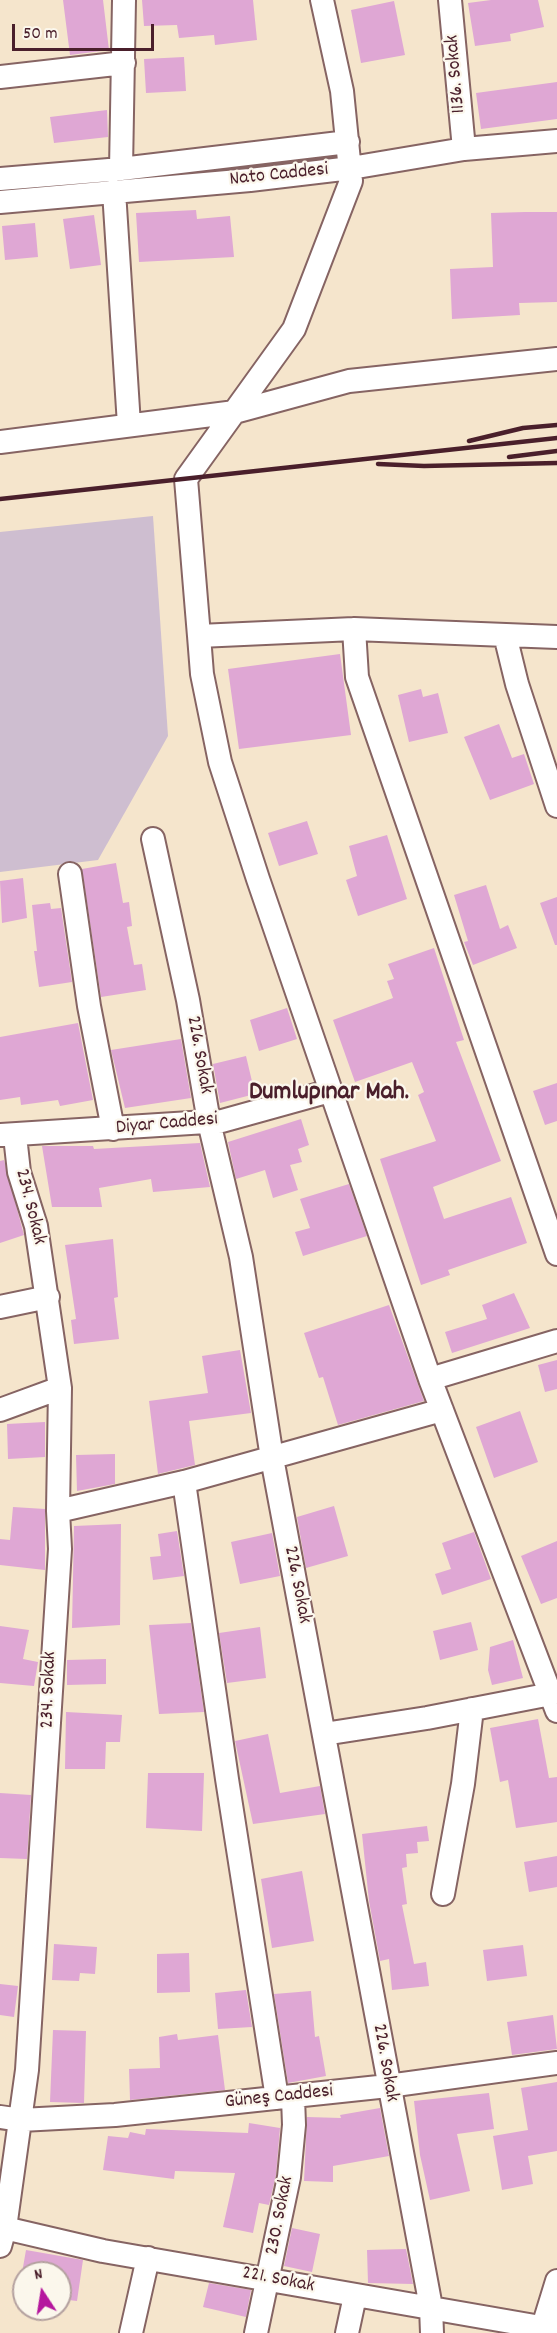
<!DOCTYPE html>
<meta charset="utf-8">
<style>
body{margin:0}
#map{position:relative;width:557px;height:2333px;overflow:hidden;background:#f5e5cc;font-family:Dekko,sans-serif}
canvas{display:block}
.north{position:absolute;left:12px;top:2261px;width:60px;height:60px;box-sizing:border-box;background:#fbf7ec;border:2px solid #b4a19f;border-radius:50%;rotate:348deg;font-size:16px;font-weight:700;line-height:24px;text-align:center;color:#4a1f2b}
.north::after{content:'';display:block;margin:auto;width:21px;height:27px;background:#b5179e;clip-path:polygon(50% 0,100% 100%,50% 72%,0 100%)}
.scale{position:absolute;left:12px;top:24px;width:142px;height:27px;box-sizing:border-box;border:3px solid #4a1f2b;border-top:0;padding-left:8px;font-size:18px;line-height:21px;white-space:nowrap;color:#4a1f2b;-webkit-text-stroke:4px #fbf7ec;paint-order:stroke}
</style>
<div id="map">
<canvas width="557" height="2333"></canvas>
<div class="north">N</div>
<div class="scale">50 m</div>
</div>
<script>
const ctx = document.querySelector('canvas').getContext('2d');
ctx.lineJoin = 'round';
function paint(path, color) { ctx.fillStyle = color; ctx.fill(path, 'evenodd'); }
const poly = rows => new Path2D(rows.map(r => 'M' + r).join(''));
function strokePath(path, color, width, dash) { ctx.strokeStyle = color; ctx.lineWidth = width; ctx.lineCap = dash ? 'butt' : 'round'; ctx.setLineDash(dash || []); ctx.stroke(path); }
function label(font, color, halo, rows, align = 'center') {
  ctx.font = font + ' Dekko,sans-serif'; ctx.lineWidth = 4.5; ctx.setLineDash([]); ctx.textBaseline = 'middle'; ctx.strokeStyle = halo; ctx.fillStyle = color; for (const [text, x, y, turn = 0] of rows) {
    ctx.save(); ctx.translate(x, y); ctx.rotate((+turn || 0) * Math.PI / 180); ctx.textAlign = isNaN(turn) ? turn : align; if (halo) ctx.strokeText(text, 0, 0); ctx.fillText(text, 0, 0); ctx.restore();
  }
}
const industrial = poly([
 [153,516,168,736,98,860,0,872,0,532]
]);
const building = poly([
 [63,0,103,0,109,50,70,55],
 [142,0,253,0,257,40,215,45,214,35,179,38,177,25,144,26],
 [491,0,538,0,544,27,510,34,511,41,475,46,468,3],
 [394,1,405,55,361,63,351,10],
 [184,57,186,91,146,93,144,59],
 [557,82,557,119,481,129,476,93],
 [107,110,108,137,54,143,50,117],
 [196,210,197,219,230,216,234,257,139,262,136,213],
 [525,212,557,212,557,302,519,303,520,315,452,319,450,269,493,267,491,213],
 [94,215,101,265,70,269,63,219],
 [35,223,38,257,5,260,2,226],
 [340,654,351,735,239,749,228,669],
 [421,689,423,697,438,693,448,733,409,742,398,695],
 [499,724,512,758,524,754,534,784,490,800,464,737],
 [307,821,318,854,279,866,268,833],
 [387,835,407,899,358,916,346,880,357,876,349,846],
 [116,863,123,903,129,902,132,926,127,927,134,965,142,964,146,990,101,997,82,869],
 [23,878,27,918,2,923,0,881],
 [486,885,500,929,508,925,517,948,473,965,464,942,468,941,454,895],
 [557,897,557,945,555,945,540,903],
 [50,903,51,909,61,908,72,982,39,987,34,951,37,951,32,905],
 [434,948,464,1040,456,1042,501,1161,433,1187,444,1219,511,1197,527,1243,448,1270,450,1275,421,1285,380,1159,436,1141,418,1095,424,1092,412,1062,355,1082,333,1020,393,998,387,981,394,979,388,964],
 [287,1008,297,1039,259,1051,250,1020],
 [78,1023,93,1100,60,1106,58,1100,21,1105,20,1097,0,1100,0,1037],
 [181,1039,191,1098,125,1108,111,1050],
 [246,1056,255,1094,220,1103,213,1064],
 [557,1083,557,1121,545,1125,533,1091],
 [301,1119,309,1145,298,1149,302,1162,290,1165,298,1190,273,1198,265,1170,236,1179,228,1142],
 [200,1143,210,1187,153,1192,151,1179,99,1188,102,1207,52,1207,42,1146,93,1146,94,1149],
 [4,1160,24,1235,0,1243,0,1161],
 [349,1184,367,1236,303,1256,295,1232,310,1228,300,1199],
 [113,1239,118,1297,114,1298,119,1339,74,1344,71,1320,76,1319,65,1245],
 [514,1293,530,1328,452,1353,445,1332,487,1319,482,1305],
 [389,1305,424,1401,338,1425,323,1377,319,1378,304,1333],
 [240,1350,251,1413,189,1421,195,1465,158,1474,149,1401,208,1393,202,1356],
 [557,1360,557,1389,545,1392,538,1365],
 [520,1411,538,1462,494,1478,476,1427],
 [45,1422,45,1457,8,1459,7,1424],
 [115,1454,115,1484,77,1491,76,1455],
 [334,1506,348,1556,306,1568,297,1517],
 [13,1507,45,1509,45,1570,0,1565,0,1539,10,1540],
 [121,1524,120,1625,72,1628,74,1526],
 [177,1531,184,1576,153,1580,150,1557,161,1556,158,1534],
 [474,1532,491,1579,442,1595,435,1574,451,1569,442,1543],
 [272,1533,280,1576,240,1584,231,1542],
 [557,1541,557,1598,541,1604,521,1556],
 [471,1622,478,1650,440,1660,433,1631],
 [191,1623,204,1712,159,1714,149,1625],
 [0,1626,29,1630,23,1659,38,1662,34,1686,0,1683],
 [260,1627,266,1678,227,1683,219,1633],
 [513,1640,523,1678,492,1685,488,1670,490,1647],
 [106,1659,106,1684,67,1685,67,1660],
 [66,1712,122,1715,120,1742,106,1742,105,1769,65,1769],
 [538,1719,549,1778,557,1777,557,1822,516,1828,508,1780,500,1782,490,1728],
 [268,1734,280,1793,320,1786,325,1814,253,1824,235,1741],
 [148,1773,204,1773,202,1831,146,1828],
 [0,1793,31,1795,27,1859,0,1858],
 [427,1826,429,1841,417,1842,418,1853,406,1854,407,1867,402,1868,407,1904,402,1905,414,1964,426,1962,429,1986,392,1990,389,1959,380,1961,369,1901,362,1834],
 [557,1856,557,1887,529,1892,524,1862],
 [302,1871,314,1941,272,1948,261,1879],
 [54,1944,97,1947,95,1974,80,1973,79,1981,52,1980],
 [523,1945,527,1976,487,1981,483,1950],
 [189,1953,190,1992,157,1993,157,1954],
 [0,1984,18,1986,14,2017,0,2015],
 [246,1990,252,2027,218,2029,215,1993],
 [311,1991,315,2037,319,2036,326,2076,288,2083,274,1994],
 [553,2015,557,2049,512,2055,507,2022],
 [53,2030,86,2031,84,2103,50,2102],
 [177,2034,178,2040,218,2035,225,2090,130,2100,129,2069,160,2068,159,2037],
 [557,2082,557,2151,528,2156,533,2184,502,2190,493,2136,528,2130,521,2088],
 [489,2093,494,2129,457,2134,470,2191,430,2200,420,2155,414,2101],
 [380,2108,389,2156,333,2166,333,2182,304,2181,307,2117,341,2118,340,2115],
 [249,2123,280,2128,276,2175,269,2205,259,2203,253,2233,223,2227,235,2173,175,2171,174,2179,103,2170,108,2136,128,2138,130,2132,145,2135,146,2129,248,2133],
 [292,2228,320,2234,312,2272,284,2266],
 [406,2249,413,2284,368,2283,367,2250],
 [26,2250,83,2260,77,2301,60,2299,60,2273,22,2273],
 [209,2283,251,2290,246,2317,203,2307]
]);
const minor = poly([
 [322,0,342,91,351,181,294,329,186,479,199,636,354,629,557,637],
 [450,0,464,149],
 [0,77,124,63],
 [121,169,124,0],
 [0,179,121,169,348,142],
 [114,191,129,425],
 [0,202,250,180,351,168,464,149,557,141],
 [0,442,235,412,349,381,557,359],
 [354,629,357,677,557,1254],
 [505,635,517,684,557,806],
 [199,636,202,674,220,762,258,879,430,1379,557,1711],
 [153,839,188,1000,209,1122,241,1257,272,1458,431,2307,432,2333],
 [70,874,89,1006,113,1129],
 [1,1135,222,1121,330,1091],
 [0,1307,48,1297],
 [430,1379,557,1341],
 [0,1410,60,1388],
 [184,1482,227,1779,277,2098],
 [58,1511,184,1482,442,1410],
 [324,1734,427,1718,551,1694],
 [443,1894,463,1784,472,1709],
 [0,2117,21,2120,115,2115,388,2086,557,2063],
 [0,2227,103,2251,557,2330],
 [0,2246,5,2228,27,2070,60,1549,58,1511,60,1388,36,1226,19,1172,15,1136],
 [131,2333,148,2258],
 [256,2333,289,2177,294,2125,293,2097],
 [347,2333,355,2296],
 [541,2333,557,2281]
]);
const rail = poly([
 [469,441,523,428,557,425],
 [509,457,557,451],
 [378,464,424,466,557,463],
 [0,499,557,438]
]);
const streetNames = [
 ["1136. Sokak",457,74,-95],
 ["Nato Caddesi",279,176,-6],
 ["226. Sokak",198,1055,80],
 ["Diyar Caddesi",167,1125,-5],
 ["234. Sokak",29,1207,76],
 ["226. Sokak",296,1585,79],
 ["234. Sokak",50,1690,-88],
 ["226. Sokak",384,2063,80],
 ["Güneş Caddesi",279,2098,-6],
 ["230. Sokak",281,2216,-79],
 ["221. Sokak",278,2281,11]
];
const districtNames = [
 ["Dumlupınar Mah.",329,1094]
];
paint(industrial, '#cebed0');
paint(building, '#dfa7d4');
strokePath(minor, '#866463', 26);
strokePath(minor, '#fff', 22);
strokePath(rail, '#4a1f2b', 4.5);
label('20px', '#4a1f2b', '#fbf7ec', streetNames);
label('bold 26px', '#4a1f2b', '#fbf7ec', districtNames);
</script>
